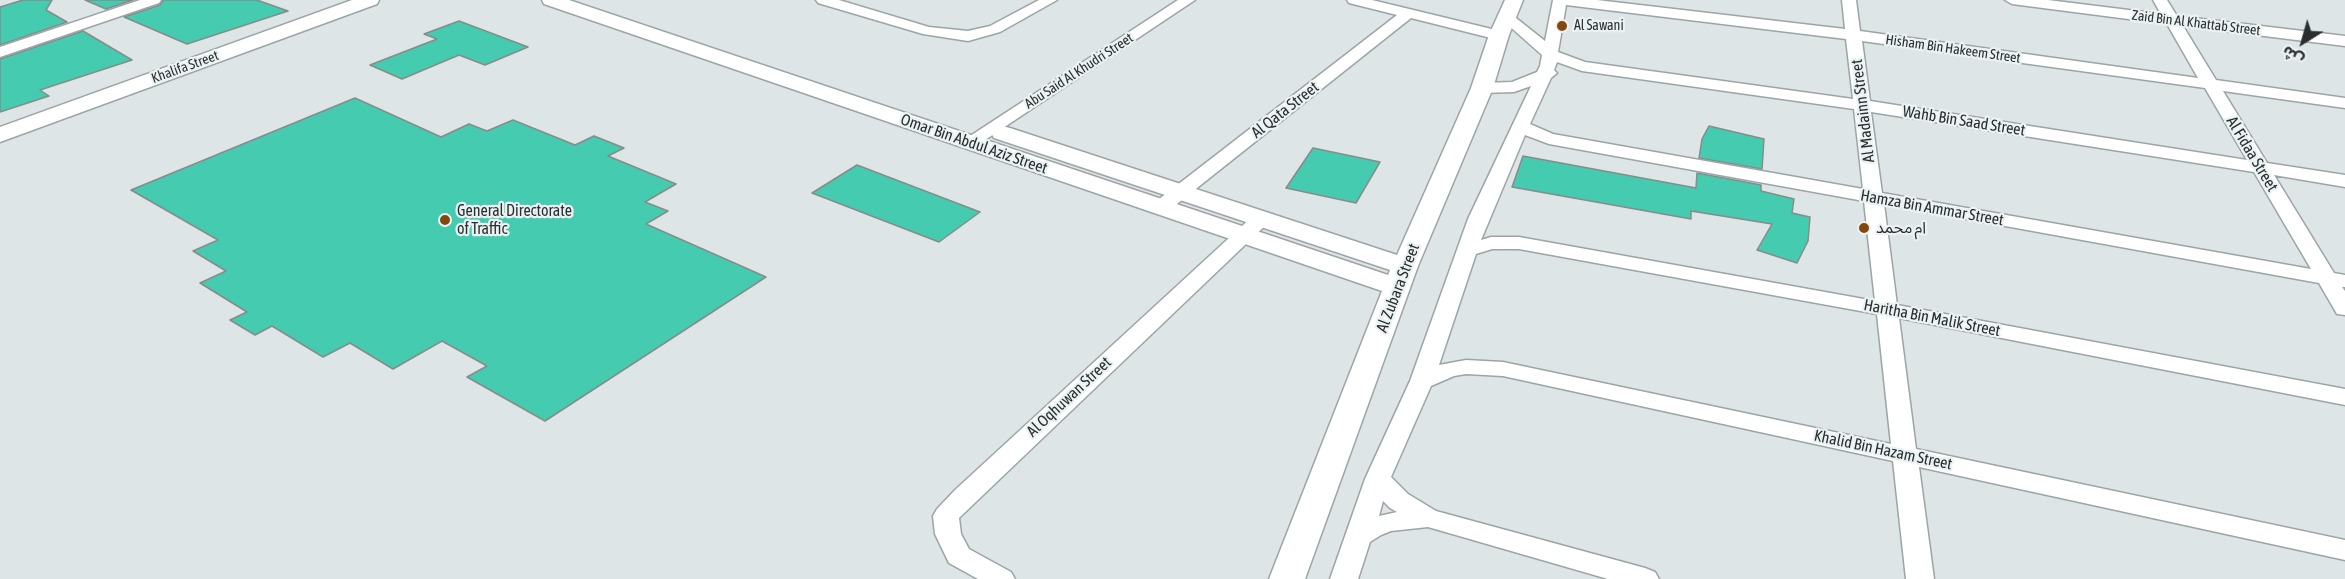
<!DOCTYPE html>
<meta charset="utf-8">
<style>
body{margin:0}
#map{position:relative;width:2345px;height:579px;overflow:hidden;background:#dee5e6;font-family:"Asap Condensed","Noto Sans Arabic",sans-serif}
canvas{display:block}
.north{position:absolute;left:2273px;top:12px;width:60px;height:60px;-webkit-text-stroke:4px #ebf2f3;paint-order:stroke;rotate:217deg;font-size:16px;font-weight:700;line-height:24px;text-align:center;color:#2b2e2e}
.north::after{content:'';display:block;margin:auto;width:21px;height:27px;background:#2b2e2e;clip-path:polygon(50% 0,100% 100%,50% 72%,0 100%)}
</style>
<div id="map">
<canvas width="2345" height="579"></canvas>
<div class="north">ش</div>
</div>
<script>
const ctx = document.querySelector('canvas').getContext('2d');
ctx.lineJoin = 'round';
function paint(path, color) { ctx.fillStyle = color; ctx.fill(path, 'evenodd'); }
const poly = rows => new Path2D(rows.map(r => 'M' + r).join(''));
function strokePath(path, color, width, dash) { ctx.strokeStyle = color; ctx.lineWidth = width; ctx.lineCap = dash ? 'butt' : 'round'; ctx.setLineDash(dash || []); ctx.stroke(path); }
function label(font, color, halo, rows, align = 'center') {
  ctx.font = font + ' "Asap Condensed","Noto Sans Arabic",sans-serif'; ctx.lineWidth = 4.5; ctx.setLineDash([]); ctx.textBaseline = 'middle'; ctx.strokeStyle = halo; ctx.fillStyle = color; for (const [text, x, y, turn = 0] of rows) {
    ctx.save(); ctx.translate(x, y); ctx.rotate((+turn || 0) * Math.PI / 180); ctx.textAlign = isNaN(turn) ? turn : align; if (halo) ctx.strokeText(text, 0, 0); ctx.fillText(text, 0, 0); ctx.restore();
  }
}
const building = poly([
 [23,0,52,0,46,10,67,22,0,45,0,7,23,0],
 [85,0,133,0,106,9,85,0],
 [163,0,257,0,288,11,187,44,124,17,160,5,163,0],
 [459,21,528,47,485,65,459,55,402,79,370,65,437,39,424,34,459,21],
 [83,31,132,60,40,90,49,96,0,112,0,59,83,31],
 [355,98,441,137,469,124,487,131,513,120,575,145,594,136,624,148,608,156,676,184,645,202,668,211,646,224,766,277,545,421,467,377,487,366,442,341,393,369,350,343,323,357,272,326,255,335,230,320,247,312,200,283,226,271,193,251,218,240,131,190,355,98],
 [1709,126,1764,139,1762,169,1699,158,1702,139,1709,126],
 [1313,148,1380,162,1356,203,1286,188,1313,148],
 [1523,156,1696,188,1697,173,1761,185,1761,191,1794,199,1792,213,1810,217,1808,241,1797,263,1757,250,1772,224,1691,211,1691,219,1512,187,1523,156],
 [857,165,980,212,939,242,812,193,857,165]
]);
const minor = poly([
 [140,0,161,0,159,3,0,57,0,47,140,0],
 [816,0,839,0,929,27,968,31,990,26,1039,0,1057,0,1000,32,968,41,923,34,818,3,816,0],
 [1178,0,1195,0,976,146,970,147,964,146,961,142,1178,0],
 [1347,0,1372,0,1504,32,1507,35,1499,40,1411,18,1168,211,1154,211,1151,207,1154,203,1397,15,1349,3,1347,0],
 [1553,0,1597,0,1845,29,1842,0,1856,0,1860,31,2198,78,2167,24,2012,4,2005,0,2048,0,2161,14,2153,0,2167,0,2177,16,2345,36,2345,46,2183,26,2216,80,2345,98,2345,108,2223,91,2267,163,2345,175,2345,187,2274,175,2334,273,2345,275,2345,287,2342,287,2345,291,2345,315,2337,314,2319,283,1884,204,1897,305,2345,389,2345,405,1899,318,1916,449,2345,540,2345,560,1919,467,1934,579,1906,579,1893,461,1503,376,1466,374,1454,376,1431,386,1391,477,1408,494,1436,511,1645,568,1655,572,1659,579,1608,579,1428,527,1391,531,1381,535,1370,542,1358,579,1330,579,1365,479,1410,381,1468,219,1531,86,1514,92,1482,93,1474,88,1482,83,1512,82,1537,72,1540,66,1542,55,1499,17,1506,13,1511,14,1545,41,1553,0],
 [1566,5,1846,39,1853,99,1585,62,1558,52,1566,5],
 [1862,41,2205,88,2247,160,1870,101,1862,41],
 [1557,62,1582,71,1854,109,1863,189,1553,134,1530,124,1551,78,1557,73,1554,70,1557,62],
 [1871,112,2254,172,2311,269,1882,193,1871,112],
 [1525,135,1549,144,1864,201,1875,301,1519,237,1491,237,1481,240,1525,135],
 [1492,249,1519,249,1877,314,1891,444,1503,362,1466,360,1439,365,1476,254,1492,249],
 [1383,501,1390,508,1397,512,1379,516,1383,501],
 [1261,213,1268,215,1271,219,1268,223,959,518,961,534,969,549,1011,572,1015,579,978,579,949,563,935,534,933,516,937,509,955,490,1254,215,1261,213]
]);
const tertiary = poly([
 [352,0,379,0,377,4,0,142,0,127,352,0],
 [542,0,569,0,1388,275,1390,270,994,138,991,133,994,128,1002,126,1010,128,1397,255,1471,88,1489,35,1505,0,1523,0,1509,35,1493,88,1418,266,1305,579,1269,579,1382,291,544,4,542,0]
]);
const markers = [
 [1562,26,6,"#86470d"],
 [445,220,6,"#86470d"],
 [1864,228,6,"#86470d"]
];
const farStreetnames = [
 ["Zaid Bin Al Khattab Street",2196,23,7],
 ["Hisham Bin Hakeem Street",1953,49,8],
 ["Khalifa Street",185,67,-20],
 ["Abu Said Al Khudri Street",1079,71,-33]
];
const farPoinames = [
 ["Al Sawani",1574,26]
];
const streetNames = [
 ["Al Qata Street",1285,110,-38],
 ["Al Madainn Street",1863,111,-97],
 ["Wahb Bin Saad Street",1964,121,9],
 ["Omar Bin Abdul Aziz Street",974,144,19],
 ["Al Fidaa Street",2252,154,59],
 ["Hamza Bin Ammar Street",1932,208,10],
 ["Al Zubara Street",1398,288,-69],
 ["Haritha Bin Malik Street",1932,318,11],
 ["Al Oqhuwan Street",1069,397,-43],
 ["Khalid Bin Hazam Street",1883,450,12]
];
const poiNames = [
 ["General Directorate",457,211],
 ["of Traffic",457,229],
 ["ام محمد",1876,228]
];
paint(building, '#45cbb0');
strokePath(building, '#868c8a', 1.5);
strokePath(minor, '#9da4a5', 3);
strokePath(tertiary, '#9da4a5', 3);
paint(minor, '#fff');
paint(tertiary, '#fff');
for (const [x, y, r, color] of markers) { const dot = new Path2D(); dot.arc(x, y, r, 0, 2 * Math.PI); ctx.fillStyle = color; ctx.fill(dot); strokePath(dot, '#ebf2f3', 2); }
label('14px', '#2b2e2e', '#ebf2f3', farStreetnames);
label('14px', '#2b2e2e', '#ebf2f3', farPoinames, 'left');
label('16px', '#2b2e2e', '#ebf2f3', streetNames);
label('16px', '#2b2e2e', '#ebf2f3', poiNames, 'left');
</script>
